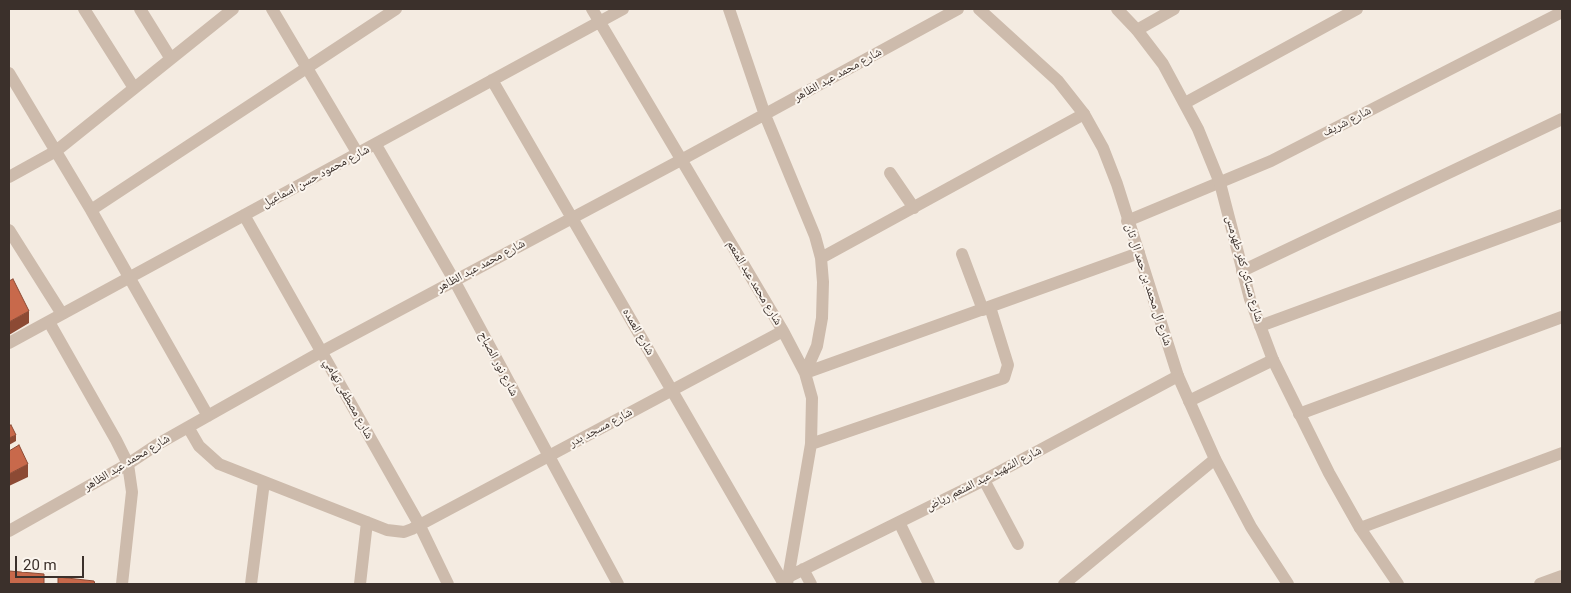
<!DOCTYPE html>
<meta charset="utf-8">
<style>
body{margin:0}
#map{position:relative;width:1571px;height:593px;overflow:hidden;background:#f4ebe1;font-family:Roboto,sans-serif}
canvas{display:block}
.frame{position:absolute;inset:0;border:10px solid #3b302b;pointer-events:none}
.scale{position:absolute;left:15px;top:556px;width:69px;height:22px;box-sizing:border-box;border:2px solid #3b302b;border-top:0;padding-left:6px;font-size:15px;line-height:18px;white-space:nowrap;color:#3b302b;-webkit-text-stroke:4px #fbf5ee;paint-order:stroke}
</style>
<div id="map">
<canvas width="1571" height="593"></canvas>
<div class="frame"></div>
<div class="scale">20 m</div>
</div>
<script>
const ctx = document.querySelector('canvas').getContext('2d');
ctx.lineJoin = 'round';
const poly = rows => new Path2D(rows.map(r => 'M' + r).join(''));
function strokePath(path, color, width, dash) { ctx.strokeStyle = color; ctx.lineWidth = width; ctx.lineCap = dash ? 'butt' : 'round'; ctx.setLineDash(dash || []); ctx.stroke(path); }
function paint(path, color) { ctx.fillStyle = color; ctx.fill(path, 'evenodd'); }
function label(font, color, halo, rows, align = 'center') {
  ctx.font = font + ' Roboto,"Noto Naskh Arabic",sans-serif'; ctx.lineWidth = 4; ctx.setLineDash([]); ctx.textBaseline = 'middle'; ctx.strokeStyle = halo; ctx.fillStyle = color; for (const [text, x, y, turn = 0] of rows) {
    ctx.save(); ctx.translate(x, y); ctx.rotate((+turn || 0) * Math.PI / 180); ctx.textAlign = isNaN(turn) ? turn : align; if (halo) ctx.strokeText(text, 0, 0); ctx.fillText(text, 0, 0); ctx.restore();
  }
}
const minor = poly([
 [84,9,134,88],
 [140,9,171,59],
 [272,9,358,154],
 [592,9,783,331,805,373,812,398,811,444,787,584],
 [729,9,765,115,815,236,821,258,823,282,822,318,817,346,805,373],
 [1137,30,1174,9],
 [9,73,91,210,208,416],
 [492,80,784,584],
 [1185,103,1357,9],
 [376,145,454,280,618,584],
 [890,173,914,208],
 [9,177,56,151,233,9],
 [91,210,396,9],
 [244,215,419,524,448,584],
 [1127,221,1271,161,1562,12],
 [9,230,62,314],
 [962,254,983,310],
 [821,258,1084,114],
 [1242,271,1562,119],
 [49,322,116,440,128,464,132,492,122,584],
 [1260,326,1562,215],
 [9,343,623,9],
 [805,373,1139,253],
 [1189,401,1273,360],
 [1299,414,1562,317],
 [188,427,199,446,219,464,387,530,404,532,412,529,783,331],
 [811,444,1004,378,1008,365,990,307],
 [984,480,1018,544],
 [899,522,929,584],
 [1360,528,1562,453],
 [9,531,128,464,158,444,321,352,681,160,958,9],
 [803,569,811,584],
 [788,577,984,480,1178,376],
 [251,584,264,482],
 [360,584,367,522],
 [1064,584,1215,459],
 [1540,584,1562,576]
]);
const tertiary = poly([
 [979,9,1058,81,1084,114,1103,148,1117,184,1178,376,1215,459,1251,527,1288,584],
 [1117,9,1137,30,1163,64,1198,129,1220,183,1250,299,1273,360,1329,473,1360,528,1398,584]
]);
const shadedWall = poly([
 [29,311,29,323,9,335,9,322],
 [16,435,16,441,9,445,9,438],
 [28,464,28,477,9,486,9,474]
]);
const building = poly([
 [13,279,29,311,9,322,9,281,13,279],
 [11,425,16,435,9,438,9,426,11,425],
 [19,445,28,464,9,474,9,451,19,445],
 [9,571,44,574,44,584,9,584,9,571],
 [58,577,94,581,95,584,58,584,58,577]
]);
const streetNames = [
 ["شارع محمد عبد الظاهر",838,75,-29],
 ["شارع شريف",1347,122,-27],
 ["شارع محمود حسن اسماعيل",316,177,-28],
 ["شارع محمد عبد الظاهر",481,266,-28],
 ["شارع مساكن كفر طهرمس",1244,269,74],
 ["شارع محمد عبد المنعم",754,283,59],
 ["شارع ال محمد بن حمد ال ثان",1148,285,72],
 ["شارع العمده",638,332,60],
 ["شارع نور الصباح",498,364,62],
 ["شارع مصطفى تهامي",348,399,61],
 ["شارع مسجد بدر",601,428,-28],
 ["شارع محمد عبد الظاهر",127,463,-31],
 ["شارع الشهيد عبد المنعم رياض",984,479,-27]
];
strokePath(minor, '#cdbbac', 12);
strokePath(tertiary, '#cdbbac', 12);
paint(shadedWall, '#8c4a34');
paint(building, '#c8694b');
strokePath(building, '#8c4a34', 1);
label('12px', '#3b302b', '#fbf5ee', streetNames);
</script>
